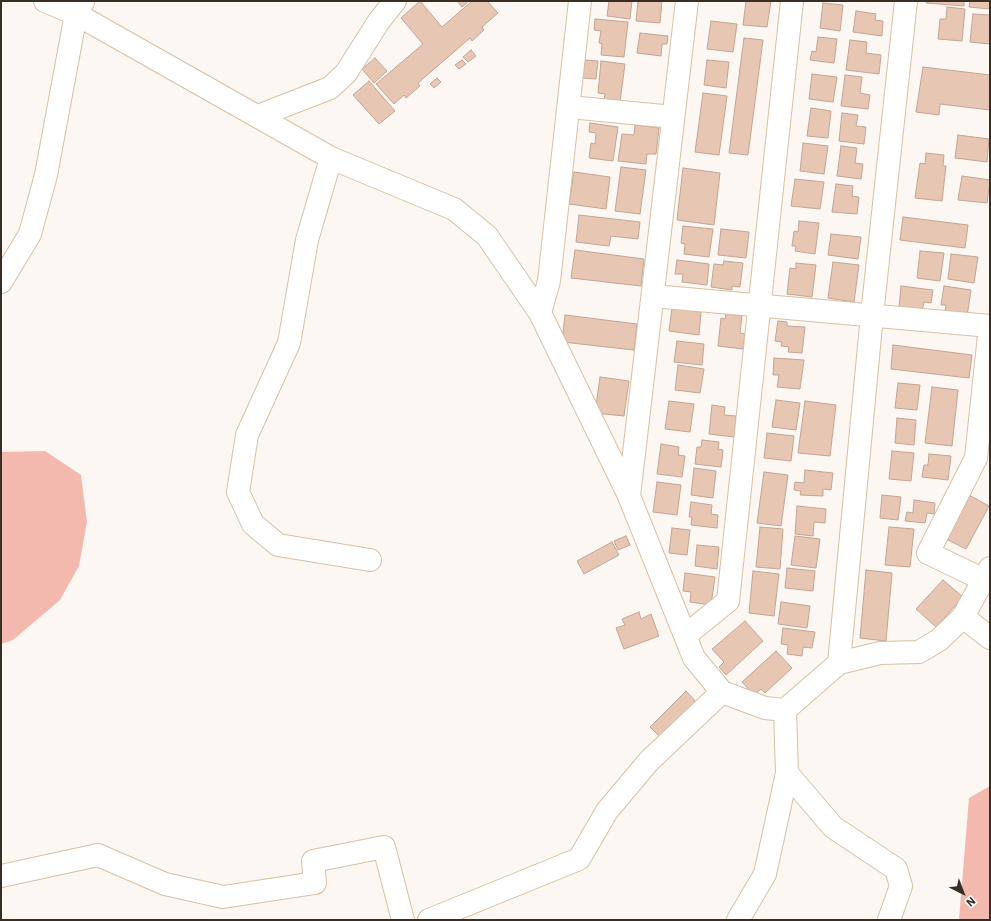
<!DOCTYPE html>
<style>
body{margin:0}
#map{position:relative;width:991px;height:921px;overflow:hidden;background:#fcf7f2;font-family:"IBM Plex Sans",sans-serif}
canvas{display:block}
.frame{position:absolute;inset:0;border:2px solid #382e24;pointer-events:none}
.north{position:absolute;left:943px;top:873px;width:40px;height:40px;-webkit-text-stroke:3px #fff;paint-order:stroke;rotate:138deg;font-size:11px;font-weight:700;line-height:16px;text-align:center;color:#382e24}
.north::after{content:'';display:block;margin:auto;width:14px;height:18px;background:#382e24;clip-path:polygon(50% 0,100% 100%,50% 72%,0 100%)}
</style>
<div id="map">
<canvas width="991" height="921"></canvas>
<div class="frame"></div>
<div class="north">N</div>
</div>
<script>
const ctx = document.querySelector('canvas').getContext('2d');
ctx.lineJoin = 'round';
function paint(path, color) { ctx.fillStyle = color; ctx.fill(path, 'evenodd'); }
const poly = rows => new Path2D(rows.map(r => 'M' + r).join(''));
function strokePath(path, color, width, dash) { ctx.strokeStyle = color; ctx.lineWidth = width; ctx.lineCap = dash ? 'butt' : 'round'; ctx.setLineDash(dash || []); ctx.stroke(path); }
const green = poly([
 [45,451,81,475,87,522,79,566,60,600,13,640,1,644,1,452],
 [990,786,990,920,959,920,969,798]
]);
const building = poly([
 [420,1,442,27,472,1,487,1,498,13,482,27,484,30,472,41,470,38,418,83,420,86,406,98,404,95,394,104,376,84,423,44,401,18,420,1],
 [457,1,469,1,462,7,457,1],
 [609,1,632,1,630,19,607,16,609,1],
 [638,1,662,1,660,23,636,21,638,1],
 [746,1,771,1,767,27,743,25,746,1],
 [927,1,964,1,964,6,926,3,927,1],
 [970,1,990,1,990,9,969,7,970,1],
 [823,3,843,5,840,31,820,28,823,3],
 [947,7,965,9,962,41,938,39,940,19,946,19,947,7],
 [856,11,876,14,875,20,883,21,882,36,853,32,856,11],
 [973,14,990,15,990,44,970,42,973,14],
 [595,19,628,22,624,57,601,55,602,44,599,43,601,31,594,30,595,19],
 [711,21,737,24,733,52,707,49,711,21],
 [640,33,668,36,667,44,662,44,661,56,637,53,640,33],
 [818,37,837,39,834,63,810,60,812,51,816,52,818,37],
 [744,38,763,40,748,155,729,153,744,38],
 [850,40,867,42,866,53,881,55,879,74,846,70,850,40],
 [471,50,476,56,468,62,463,57,471,50],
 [375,58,387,71,374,83,362,69,375,58],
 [462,60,466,64,459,69,455,65,462,60],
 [584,60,598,61,596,79,582,78,584,60],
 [707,60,729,62,726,88,704,85,707,60],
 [601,61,625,64,620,102,604,100,605,94,598,93,601,61],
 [923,67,990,75,990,110,940,104,939,115,916,112,923,67],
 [812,74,837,77,833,102,809,99,812,74],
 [845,75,862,77,860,93,870,95,868,109,841,106,845,75],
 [437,78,441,82,434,88,430,84,437,78],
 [369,81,395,111,379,124,353,95,369,81],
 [703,93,727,96,719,155,695,152,703,93],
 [811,108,831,111,828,138,807,136,811,108],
 [842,113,858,115,856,126,866,127,864,144,839,141,842,113],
 [590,123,618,127,613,161,589,158,591,143,595,144,596,133,589,132,590,123],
 [635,125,659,128,656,154,647,154,646,164,618,161,622,134,634,135,635,125],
 [958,135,989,139,987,162,955,158,958,135],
 [803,143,828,146,824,174,800,171,803,143],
 [841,146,857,148,855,163,863,164,861,179,837,176,841,146],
 [926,153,944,155,943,166,946,166,942,201,915,198,920,163,925,164,926,153],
 [621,167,646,170,640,214,615,211,621,167],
 [683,168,720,173,714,225,677,220,683,168],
 [574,172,610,177,606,209,569,204,574,172],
 [962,176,990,180,987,203,958,200,962,176],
 [795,179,824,182,820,209,791,206,795,179],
 [836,184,853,186,852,196,859,197,857,214,832,212,836,184],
 [579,215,640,222,638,239,611,236,609,246,576,242,579,215],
 [903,217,968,225,965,248,900,240,903,217],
 [799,221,819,223,815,254,795,251,796,246,792,246,794,231,798,232,799,221],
 [683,226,713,229,709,257,684,254,685,244,681,243,683,226],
 [721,229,749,232,746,258,718,255,721,229],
 [831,234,861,237,858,259,828,255,831,234],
 [575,250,644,259,641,286,571,278,575,250],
 [920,251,944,253,940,281,917,278,920,251],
 [951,254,978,257,974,283,948,279,951,254],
 [677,260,709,264,707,285,682,282,683,274,675,274,677,260],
 [724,261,743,263,740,287,732,286,732,290,711,287,714,264,723,265,724,261],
 [833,262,859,265,854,302,828,298,833,262],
 [796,263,816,265,812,297,787,294,790,268,796,269,796,263],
 [901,286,933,290,931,303,924,302,922,311,899,308,901,286],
 [944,286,971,290,967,316,945,313,946,305,941,305,944,286],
 [672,308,701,312,699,335,669,331,672,308],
 [726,314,742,316,740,333,745,334,743,349,718,346,721,318,725,319,726,314],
 [565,315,637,324,634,350,562,342,565,315],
 [778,321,787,322,787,326,805,327,802,353,788,352,789,347,781,346,782,342,775,341,778,321],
 [677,341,704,344,702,365,674,362,677,341],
 [893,345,972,355,969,378,891,369,893,345],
 [774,358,804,360,800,389,777,387,779,375,773,375,774,358],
 [678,365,704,369,700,393,675,390,678,365],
 [600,377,629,381,624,416,595,413,600,377],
 [898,383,920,385,917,410,895,408,898,383],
 [932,387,958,390,952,446,925,443,932,387],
 [776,400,800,403,796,430,772,427,776,400],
 [669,401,694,404,690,432,665,429,669,401],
 [805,401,836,405,830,456,798,453,805,401],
 [712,405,725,407,724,415,736,416,734,437,709,434,712,405],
 [897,418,916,420,914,445,895,443,897,418],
 [767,433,794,436,791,461,764,458,767,433],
 [702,440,719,442,718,449,723,450,721,467,695,464,697,447,701,447,702,440],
 [661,444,679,447,678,455,685,456,682,477,657,474,661,444],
 [892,451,914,453,911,481,889,479,892,451],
 [929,454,951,456,948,480,922,477,924,465,928,465,929,454],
 [694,468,716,471,713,498,691,495,694,468],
 [805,470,833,473,831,490,823,489,823,496,800,495,801,491,794,490,795,482,804,483,805,470],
 [764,472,788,475,781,526,757,523,764,472],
 [657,482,681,485,677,515,653,512,657,482],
 [882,495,901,497,898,520,880,518,882,495],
 [969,495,989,506,966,549,946,539,969,495],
 [914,500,935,503,934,514,927,513,925,523,905,521,907,512,913,513,914,500],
 [691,502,712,505,711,514,718,515,717,528,691,525,692,517,689,517,691,502],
 [797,506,826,509,825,523,814,522,813,536,795,534,797,506],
 [760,527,783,529,780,569,756,567,760,527],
 [889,527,914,529,910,567,885,565,889,527],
 [672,528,690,530,687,555,669,553,672,528],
 [626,536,630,545,618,550,614,541,626,536],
 [795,536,820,539,816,568,791,565,795,536],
 [612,542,619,555,584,574,577,561,612,542],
 [697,545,719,547,717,569,695,566,697,545],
 [787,568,815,571,813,591,785,588,787,568],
 [866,570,892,573,886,641,860,638,866,570],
 [753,571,779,574,774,616,749,613,753,571],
 [685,573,715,577,711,605,690,602,691,592,683,591,685,573],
 [943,580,963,597,936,627,916,609,943,580],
 [781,602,810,606,807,628,778,624,781,602],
 [639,612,641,619,651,614,659,636,624,649,616,628,625,625,622,619,639,612],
 [745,621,763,641,726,675,719,667,724,662,712,649,745,621],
 [783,628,815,632,812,648,803,647,802,656,787,654,788,645,781,644,783,628],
 [776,651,792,668,765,693,761,689,754,695,742,682,776,651],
 [686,691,697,703,662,739,650,727,686,691]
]);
const minor = poly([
 [45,1,76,14,331,158,454,209,487,236,540,313,629,496,694,658,722,692,765,708,785,710,839,663,880,653,919,652,939,640,963,617,990,568],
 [570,107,673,117],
 [258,116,330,88,346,73,379,21,395,1],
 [331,158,307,240,289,343,247,435,238,492,253,524,278,545,370,560],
 [1,282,30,234,46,175,76,14,83,2],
 [653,296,990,326,976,458,928,553,984,580],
 [540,313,549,281,580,1],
 [629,496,687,1],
 [963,617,990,638],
 [686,635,728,601,792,1],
 [839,663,872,315,906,1],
 [787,773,833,827,896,869,901,886,889,920],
 [1,876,98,855,165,884,223,897,315,883,313,861,384,847,403,920],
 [429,920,579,859,607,811,649,761,722,692],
 [738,920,765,874,787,773,785,710]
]);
paint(green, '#f3b9ae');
paint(building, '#e7c6b4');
strokePath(building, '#c4a492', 1);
strokePath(minor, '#d8c0a5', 24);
strokePath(minor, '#fff', 22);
</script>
